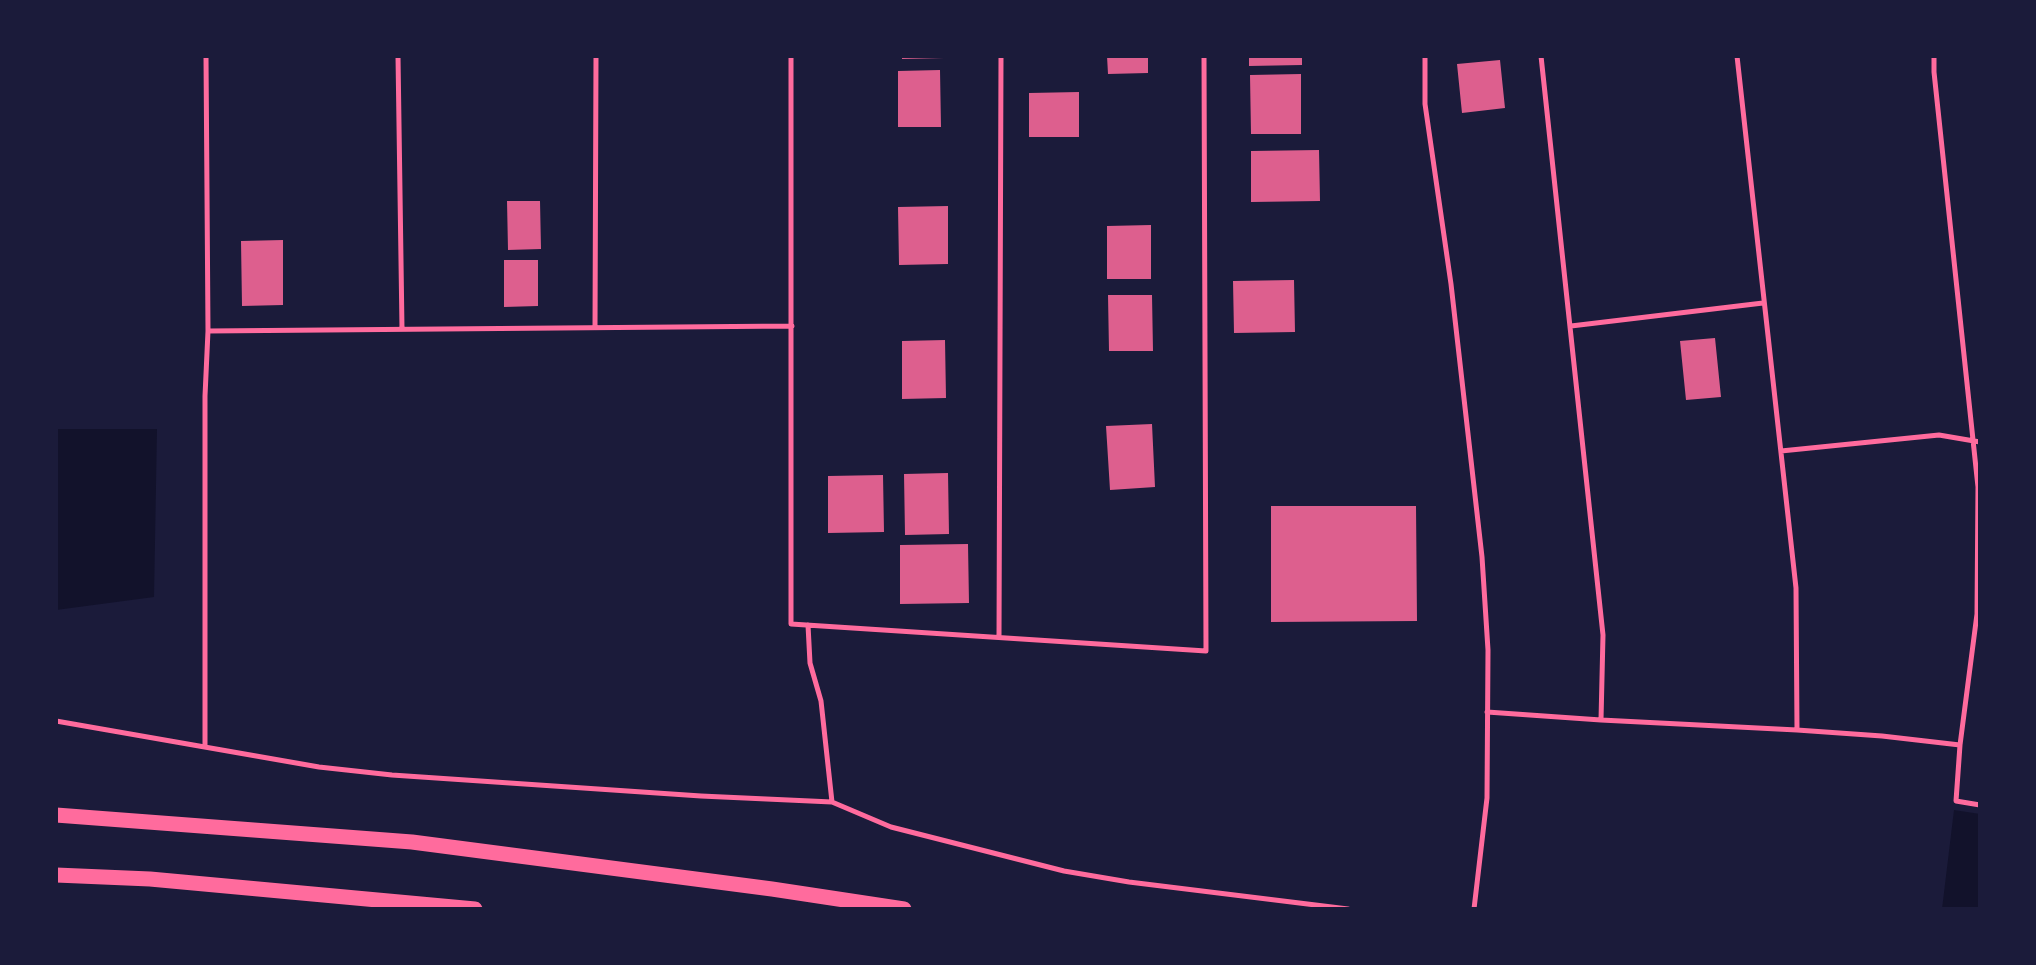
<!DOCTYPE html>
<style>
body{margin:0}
#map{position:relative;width:2036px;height:965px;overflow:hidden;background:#1b1b3a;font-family:Ubuntu,sans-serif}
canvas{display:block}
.frame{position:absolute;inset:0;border:58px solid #1b1b3a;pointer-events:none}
</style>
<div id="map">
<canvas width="2036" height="965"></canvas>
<div class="frame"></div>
</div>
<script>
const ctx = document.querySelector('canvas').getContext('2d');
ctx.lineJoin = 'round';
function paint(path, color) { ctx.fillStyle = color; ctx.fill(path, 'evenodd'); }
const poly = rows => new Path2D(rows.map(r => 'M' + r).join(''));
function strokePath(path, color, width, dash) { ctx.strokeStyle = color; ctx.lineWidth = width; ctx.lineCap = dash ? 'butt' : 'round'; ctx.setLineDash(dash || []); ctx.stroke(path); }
const water = poly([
 [56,429,157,429,154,597,56,610],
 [1954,810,1980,814,1980,909,1942,909]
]);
const building = poly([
 [902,56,944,56,944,58,902,59],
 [1107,56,1148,56,1148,73,1108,74],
 [1249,56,1302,56,1302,65,1249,66],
 [1500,60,1505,108,1462,113,1457,64],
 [940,70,941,127,898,127,898,71],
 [1301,74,1301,134,1251,134,1250,75],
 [1079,92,1079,137,1029,137,1029,93],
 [1319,150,1320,201,1251,202,1251,151],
 [507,201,540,201,541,249,508,250],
 [948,206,948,264,899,265,898,207],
 [1151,225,1151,279,1107,279,1107,226],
 [283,240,283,305,242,306,241,241],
 [504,260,538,260,538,306,504,307],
 [1294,280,1295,332,1234,333,1233,281],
 [1108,295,1152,295,1153,351,1109,351],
 [1715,338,1721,397,1686,400,1680,341],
 [945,340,946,398,902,399,902,341],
 [1152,424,1155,487,1110,490,1106,426],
 [948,473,949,534,905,535,904,474],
 [883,475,884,532,828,533,828,476],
 [1271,506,1416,506,1417,621,1271,622],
 [968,544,969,603,900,604,900,545]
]);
const minor = poly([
 [398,56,402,329],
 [791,56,791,624,1206,651,1204,56],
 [1425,56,1425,104,1451,284,1482,557,1488,650,1487,798,1474,909],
 [1541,56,1603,635,1601,720],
 [1737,56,1796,588,1797,730],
 [1934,56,1934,72,1978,487,1977,614,1960,745,1956,801,1980,805],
 [1571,326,1763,303],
 [595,327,596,56],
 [208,331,792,326],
 [1781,451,1939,435,1980,442],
 [808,625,810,663,821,701,832,802],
 [999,636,1001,56],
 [1487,712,1601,720,1797,730,1882,736,1960,745],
 [56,721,319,767,392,775,701,796,832,802,891,827,1064,871,1129,882,1348,909],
 [205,746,205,396,208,331,206,56]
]);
const motorway = poly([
 [56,815,412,842,772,889,904,909],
 [56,875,150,879,475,909]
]);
paint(water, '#12122b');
paint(building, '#dd5f8e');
strokePath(minor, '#ff6b9d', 5);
strokePath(motorway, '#ff6b9d', 15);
</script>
